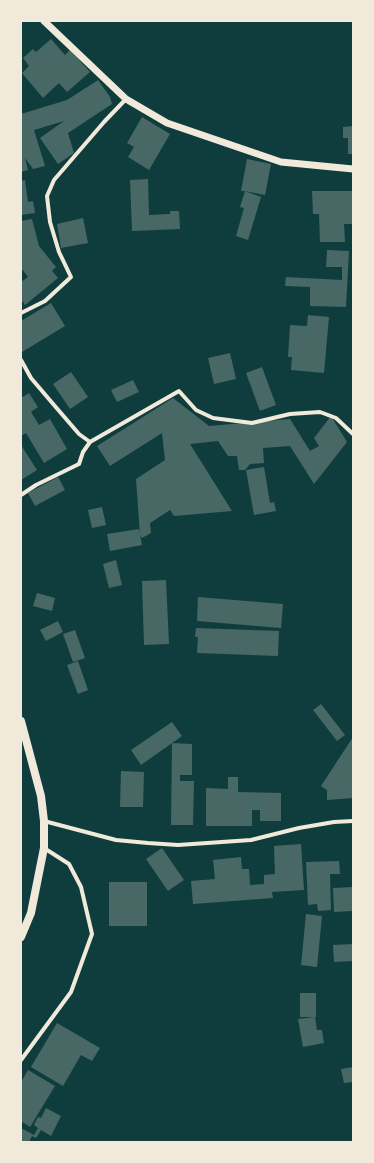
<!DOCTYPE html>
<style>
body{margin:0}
#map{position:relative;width:374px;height:1163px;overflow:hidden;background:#0f3d3e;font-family:Roboto,sans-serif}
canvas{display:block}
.frame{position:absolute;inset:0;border:22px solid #f1e9da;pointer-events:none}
</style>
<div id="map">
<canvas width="374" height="1163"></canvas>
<div class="frame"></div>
</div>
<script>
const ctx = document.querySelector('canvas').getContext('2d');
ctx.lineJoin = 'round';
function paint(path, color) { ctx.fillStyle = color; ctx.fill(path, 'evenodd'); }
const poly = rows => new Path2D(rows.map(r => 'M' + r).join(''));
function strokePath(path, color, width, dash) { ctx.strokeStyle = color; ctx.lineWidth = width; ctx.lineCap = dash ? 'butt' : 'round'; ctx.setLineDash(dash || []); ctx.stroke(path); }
const building = poly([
 [51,39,65,55,70,50,90,72,67,92,59,83,43,98,22,73,29,66,23,58,33,49,36,52],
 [98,80,110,97,112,104,68,133,74,153,58,164,40,138,64,121,34,130,45,166,33,169,25,158,28,170,21,172,21,114,67,100],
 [142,117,170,134,149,170,128,157,134,147,127,143],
 [353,126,353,154,348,154,348,138,343,138,343,127],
 [247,159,271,164,265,195,245,191,261,197,248,240,236,236,244,208,240,207,245,191,241,191],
 [148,179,149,215,170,214,170,211,179,211,180,229,132,231,130,180],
 [25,180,28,202,33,201,35,213,21,215,21,181],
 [312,191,353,191,353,224,344,224,345,242,320,242,319,214,313,214],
 [83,218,88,243,61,248,57,224],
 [32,219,39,246,56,267,52,271,58,278,25,305,21,299,21,282,28,277,21,268,21,221],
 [327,250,349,251,346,307,310,306,310,287,285,286,286,277,342,280,342,267,326,267],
 [51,303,65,326,22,352,21,321],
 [308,315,329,317,324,373,291,370,292,357,288,357,290,325,307,326],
 [230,353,236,379,214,384,208,358],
 [262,367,276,405,260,411,246,373],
 [71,372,88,397,70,409,53,384],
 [133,380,139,392,117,402,111,390],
 [29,393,38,407,31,412,39,425,50,419,67,449,44,463,26,433,21,436,21,398],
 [173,398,209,426,290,419,310,451,319,446,314,438,331,416,347,442,314,484,290,446,263,448,264,463,250,464,245,470,239,470,237,456,228,456,218,441,190,444,232,511,174,516,170,510,150,523,151,533,142,538,140,535,136,479,165,460,162,433,110,466,97,446],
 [21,445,37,470,21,480],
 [264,467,270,503,274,502,276,511,254,515,246,470],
 [58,477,65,490,35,506,28,493],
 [102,507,106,525,92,528,88,510],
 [139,529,142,545,110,551,107,534],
 [116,560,122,585,109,588,103,564],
 [166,580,169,644,144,645,142,581],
 [37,593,55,598,52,611,33,606],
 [198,597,283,604,281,628,197,621],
 [58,621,63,632,46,641,40,630],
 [196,628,279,631,278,656,197,653,198,637,195,637],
 [75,630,85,658,73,662,63,634],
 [78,661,88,690,78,694,67,665],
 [321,704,345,735,337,741,313,710],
 [172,722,182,736,141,765,131,750],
 [353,737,353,798,327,800,327,790,321,786],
 [172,743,192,744,192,775,180,775,180,781,194,781,193,825,171,825],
 [121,771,144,772,143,807,120,807],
 [228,777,238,777,238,792,281,793,281,821,260,821,260,810,252,810,252,826,206,826,206,788,228,789],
 [301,844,304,890,272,892,273,898,193,904,191,881,215,879,213,860,241,857,242,869,249,869,250,885,264,884,264,875,275,874,274,846],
 [162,848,184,880,168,891,146,859],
 [339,861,340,874,330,874,331,910,318,911,317,904,308,905,306,862],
 [109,882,147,882,147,926,109,926],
 [353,887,353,911,334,912,333,888],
 [306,914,322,916,317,967,301,965],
 [353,944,353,961,334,962,333,945],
 [300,993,316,993,316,1017,315,1017,317,1030,322,1030,324,1043,303,1047,298,1019,314,1017,300,1017],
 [57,1023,100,1048,92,1061,81,1055,63,1086,31,1067],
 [353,1067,353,1082,344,1083,341,1069],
 [28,1070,55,1086,30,1127,21,1121,21,1082],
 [46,1108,61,1116,51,1136,41,1130,36,1138,32,1136,29,1142,21,1142,21,1128,34,1135,38,1128,34,1125,38,1117,41,1118]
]);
const minor = poly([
 [21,313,45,301,71,277,59,252,50,222,47,196,54,180,104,122,126,99],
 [21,360,31,378,54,405,79,434,90,442],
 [21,495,36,485,79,464,83,452,90,442,179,391,196,410,213,418,252,423,290,414,320,412,336,418,353,434],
 [44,821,116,840,148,843,178,845,251,840,299,828,334,822,353,821],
 [21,1060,71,992,92,934,81,887,69,864,44,848]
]);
const tertiary = poly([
 [44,21,126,99,167,123,281,162,353,169]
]);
const secondary = poly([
 [21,721,41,796,44,821,44,848,31,913,21,937]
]);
paint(building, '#486865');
strokePath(minor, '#f1e9da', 4);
strokePath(tertiary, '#f1e9da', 7);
strokePath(secondary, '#f1e9da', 8);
</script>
